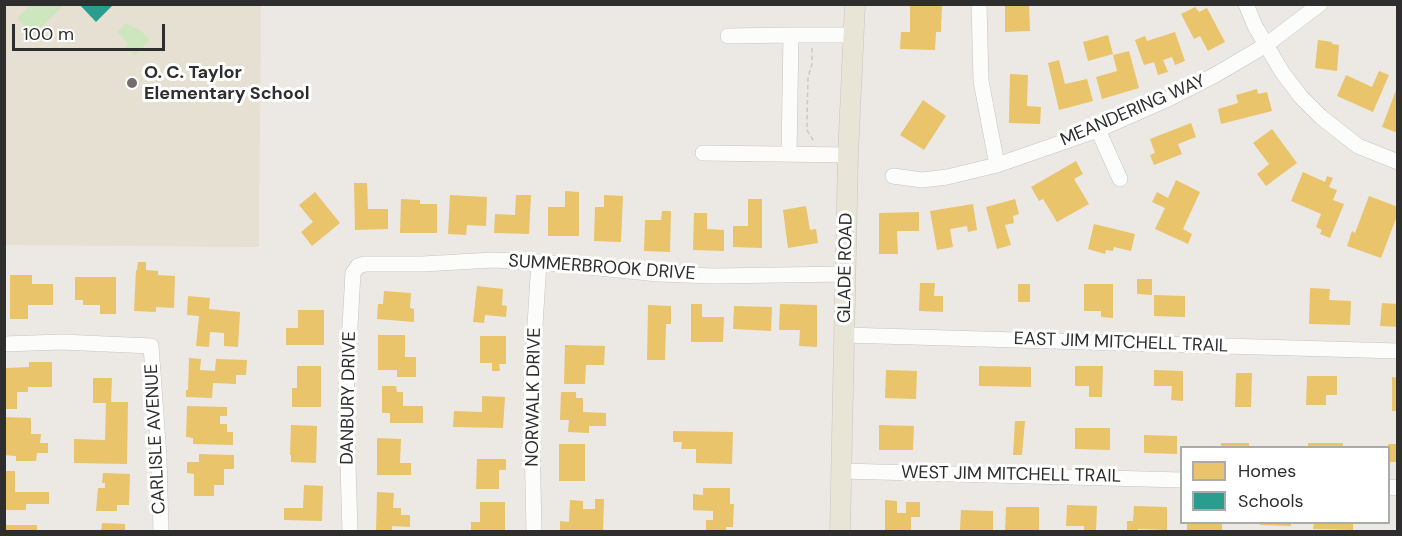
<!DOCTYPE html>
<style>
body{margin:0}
#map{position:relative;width:1402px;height:536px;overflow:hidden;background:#ece8e4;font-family:"DM Sans",sans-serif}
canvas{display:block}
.frame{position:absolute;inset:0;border:6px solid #2e2e2e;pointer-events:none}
.legend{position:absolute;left:1180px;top:446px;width:210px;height:78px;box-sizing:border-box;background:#fff;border:2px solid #ababab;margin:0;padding:8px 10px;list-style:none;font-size:18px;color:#2e2e2e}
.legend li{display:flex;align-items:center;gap:12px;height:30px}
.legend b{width:30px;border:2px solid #ababab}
.scale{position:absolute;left:12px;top:24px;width:153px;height:27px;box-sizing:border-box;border:3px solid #2e2e2e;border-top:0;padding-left:8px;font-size:18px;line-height:21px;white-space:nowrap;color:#2e2e2e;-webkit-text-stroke:4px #fff;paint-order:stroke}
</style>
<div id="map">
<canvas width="1402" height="536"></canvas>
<div class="frame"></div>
<ul class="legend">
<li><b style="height:16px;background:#e9c46a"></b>Homes</li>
<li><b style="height:16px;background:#2a9d8f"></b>Schools</li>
</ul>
<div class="scale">100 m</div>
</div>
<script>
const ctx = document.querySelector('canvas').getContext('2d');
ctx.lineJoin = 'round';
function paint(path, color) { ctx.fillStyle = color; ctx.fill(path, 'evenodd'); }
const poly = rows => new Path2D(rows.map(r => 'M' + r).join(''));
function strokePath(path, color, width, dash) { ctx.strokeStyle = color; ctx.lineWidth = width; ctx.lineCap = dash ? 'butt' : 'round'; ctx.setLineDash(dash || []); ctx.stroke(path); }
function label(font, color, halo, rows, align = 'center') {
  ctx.font = font + ' "DM Sans",sans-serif'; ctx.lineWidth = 6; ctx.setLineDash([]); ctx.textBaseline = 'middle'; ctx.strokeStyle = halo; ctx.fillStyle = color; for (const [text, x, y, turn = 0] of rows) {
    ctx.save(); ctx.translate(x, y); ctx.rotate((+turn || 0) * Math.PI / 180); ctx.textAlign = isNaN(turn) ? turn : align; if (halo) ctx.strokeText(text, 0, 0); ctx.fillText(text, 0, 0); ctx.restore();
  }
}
const education = poly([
 [5,5,261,5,259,247,5,245]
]);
const green = poly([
 [31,5,60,5,62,7,33,35,17,18],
 [126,23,140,30,150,40,135,55,125,47,128,43,117,32]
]);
const homes = poly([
 [910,4,942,4,941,32,936,32,935,50,900,49,901,32,910,32],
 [1005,4,1029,4,1030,31,1005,32],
 [1195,7,1199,12,1207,8,1225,42,1208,51,1200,36,1194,39,1181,14],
 [1175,32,1185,61,1175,65,1172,57,1163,60,1168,72,1158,75,1154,62,1144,65,1135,40,1145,36,1147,41],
 [1108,35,1113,54,1088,61,1083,42],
 [1318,40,1332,42,1332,44,1339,45,1337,71,1315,68],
 [1129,51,1139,88,1102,99,1096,77,1117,71,1113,55],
 [1059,60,1065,84,1087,79,1093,101,1059,110,1048,63],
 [1379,71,1389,75,1373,112,1337,96,1346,75,1372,87],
 [1010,74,1028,75,1027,106,1041,107,1040,124,1009,123],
 [1398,85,1398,133,1382,127],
 [1257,89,1258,94,1267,92,1272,111,1221,124,1218,109,1238,103,1236,95],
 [923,100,946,116,924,150,900,135],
 [1191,123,1196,137,1178,144,1182,154,1154,165,1150,155,1155,153,1150,139],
 [1272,129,1297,163,1266,186,1257,174,1269,164,1253,143],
 [1076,161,1083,174,1074,179,1089,204,1057,222,1043,199,1039,201,1031,187],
 [1303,172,1325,182,1327,176,1333,178,1329,187,1337,190,1333,200,1344,204,1330,238,1320,234,1322,230,1316,227,1321,214,1291,201],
 [1176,180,1200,192,1183,229,1192,234,1188,244,1155,229,1165,208,1152,202,1157,192,1168,198],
 [354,183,367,183,368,209,388,209,388,229,355,230],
 [565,191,579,192,579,236,548,236,548,207,565,207],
 [315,192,340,223,312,246,301,232,313,222,299,205],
 [450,195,487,197,486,226,467,225,466,235,448,234],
 [516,195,531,195,529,234,494,233,495,214,515,215],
 [604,195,623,196,621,242,594,241,595,207,604,207],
 [1369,196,1398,207,1398,213,1381,258,1347,246,1352,231,1355,233],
 [401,199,420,200,420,204,437,204,437,233,400,233],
 [748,199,762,199,762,248,733,247,733,226,748,226],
 [1015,199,1019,214,1013,216,1014,223,1005,225,1011,245,997,249,986,207],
 [973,204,977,230,968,232,967,226,950,229,953,247,937,250,930,211],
 [806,206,810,230,816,229,818,243,788,248,783,210],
 [662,211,671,211,670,252,644,251,645,220,661,220],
 [919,212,919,231,897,231,898,254,879,254,879,213],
 [694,213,707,213,707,229,724,230,724,251,693,250],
 [1094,224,1135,234,1131,251,1114,247,1113,251,1106,250,1105,254,1088,249],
 [138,262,146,262,146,270,158,271,158,275,175,276,174,308,156,307,156,312,134,311,136,270,137,270],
 [10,275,32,275,32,284,53,284,53,305,28,305,28,319,10,319],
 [75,277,116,277,116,314,100,314,100,305,83,305,83,300,75,300],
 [1137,279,1152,279,1152,295,1137,294],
 [920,283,935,283,934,296,943,296,943,312,919,311],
 [1018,284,1030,284,1030,302,1018,302],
 [1084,284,1113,284,1113,318,1101,317,1101,311,1084,311],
 [477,286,503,289,502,305,507,306,506,317,485,315,484,323,473,322],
 [1310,288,1330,289,1329,300,1351,301,1350,325,1309,324],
 [384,291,411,293,410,308,414,309,414,322,377,319,378,304,383,304],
 [1154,295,1185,296,1185,317,1154,316],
 [188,296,210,298,209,309,240,312,238,347,224,346,224,333,210,332,209,347,196,346,199,316,187,315],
 [1382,303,1398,304,1398,327,1380,326],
 [691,304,702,304,702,317,724,317,723,342,691,342],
 [780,304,817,305,817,347,799,346,800,330,779,330],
 [648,305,671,306,671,324,666,324,665,360,647,360],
 [734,306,772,307,771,331,733,329],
 [298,310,324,310,324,345,286,345,286,328,298,328],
 [378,335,405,335,405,357,416,357,416,377,397,377,397,370,378,370],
 [480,336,506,336,506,364,499,364,500,371,492,371,492,363,480,363],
 [565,345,605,346,604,365,586,365,585,384,564,384],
 [189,358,201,359,200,370,215,371,216,359,247,360,246,375,236,375,236,384,213,383,212,398,186,397,186,390,188,390],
 [29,362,52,362,52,387,28,387,28,392,17,392,17,409,5,409,5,368,29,367],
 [297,366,321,366,321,407,292,407,292,388,297,388],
 [979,366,1031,367,1031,387,979,386],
 [1075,366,1103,366,1102,397,1089,397,1089,386,1075,386],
 [886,370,917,371,916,399,885,398],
 [1154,370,1183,371,1183,401,1171,400,1172,386,1154,386],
 [1236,373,1252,373,1251,407,1235,407],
 [1307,376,1337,376,1337,395,1326,395,1326,405,1306,405],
 [1392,377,1398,378,1398,411,1392,411],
 [93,378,112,378,111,402,128,402,127,464,74,463,74,439,105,440,106,403,93,403],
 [382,386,396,386,397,392,403,392,403,406,423,406,423,423,390,423,390,413,382,413],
 [561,392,576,392,576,398,583,398,583,412,606,413,606,426,589,426,589,433,568,432,569,420,560,420],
 [482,396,505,397,503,428,453,427,454,411,482,412],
 [187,406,227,407,227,416,220,416,220,424,227,424,227,432,233,432,233,445,193,444,193,438,186,437],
 [4,417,31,418,31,434,41,434,40,443,48,443,48,453,37,453,36,461,16,461,16,456,4,455],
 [1015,421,1025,421,1022,455,1013,455],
 [291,425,317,426,316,463,291,462,291,455,290,455],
 [879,425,914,426,913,450,879,450],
 [1075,428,1110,428,1110,450,1075,449],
 [673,431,733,432,732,464,696,463,696,449,681,449,682,442,673,442],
 [1144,435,1177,436,1177,454,1144,453],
 [377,438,401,439,400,463,411,463,411,475,377,475],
 [1221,443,1249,443,1249,448,1221,448],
 [1308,443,1343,443,1343,448,1308,448],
 [559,444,585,444,585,481,559,481],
 [1388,444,1398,444,1398,462,1388,462],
 [199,454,234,455,234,469,224,469,224,485,214,485,214,496,194,496,194,474,187,473,187,462,199,462],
 [477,459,506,459,506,470,499,470,499,489,476,489],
 [4,471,15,471,15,492,49,492,49,504,26,504,26,510,4,510],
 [103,473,130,474,129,505,117,505,117,511,96,511,98,488,105,488,105,483,102,483],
 [304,485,323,486,322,521,284,520,284,508,303,508],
 [703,488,730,488,730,504,734,504,733,527,726,527,726,532,706,532,706,520,713,520,713,511,693,510,693,494,703,495],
 [377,492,394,493,393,508,401,508,401,515,410,515,410,527,392,526,392,532,376,532],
 [595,499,604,499,603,532,560,532,560,521,569,522,570,500,583,501,583,509,595,509],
 [885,500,897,501,897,513,906,513,906,502,920,502,920,517,911,517,911,532,885,532],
 [480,502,505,502,505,532,471,532,471,522,480,522],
 [1067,505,1097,506,1096,532,1084,532,1084,526,1066,526],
 [1134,506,1167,507,1167,530,1138,529,1138,532,1127,532,1127,521,1133,521],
 [1006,507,1039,507,1039,532,1005,532],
 [961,510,993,511,993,530,960,530],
 [1187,522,1222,522,1222,532,1187,532],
 [1260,522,1291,522,1291,526,1260,525],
 [1314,522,1353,522,1353,530,1313,529],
 [102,523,125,524,125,532,101,532],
 [4,525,37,525,37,532,4,532]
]);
const schools = poly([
 [79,4,114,4,96,22]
]);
const path = poly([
 [812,48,812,64,808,77,807,121,807,130,813,140]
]);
const minor = poly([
 [979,4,981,81,997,165],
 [1246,4,1255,26,1282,72,1301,97,1321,117,1358,146,1398,162],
 [728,36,791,35],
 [1098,130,1120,179],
 [703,153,848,155],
 [789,154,791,35,854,35],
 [893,176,922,180,947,177,997,165,1098,130,1166,100,1215,75,1266,45,1320,4],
 [844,335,1398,351],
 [4,344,61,342,151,346,159,457,161,532],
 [841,471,1182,480],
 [1388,487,1398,488],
 [350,532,346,396,353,273,358,266,365,264,423,264,493,260,539,262,658,274,714,276,846,274],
 [534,532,531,388,539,262]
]);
const major = poly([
 [840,532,848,155,855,4]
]);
const markers = [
 [132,83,6,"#706f6e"]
];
const poiNames = [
 ["O. C. Taylor",144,73],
 ["Elementary School",144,94]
];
const streetNames = [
 ["MEANDERING WAY",1133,111,-23],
 ["SUMMERBROOK DRIVE",602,268,4],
 ["GLADE ROAD",846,268,-89],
 ["EAST JIM MITCHELL TRAIL",1121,343,2],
 ["NORWALK DRIVE",534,397,-89],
 ["DANBURY DRIVE",349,398,-89],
 ["CARLISLE AVENUE",156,439,-93],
 ["WEST JIM MITCHELL TRAIL",1011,475,1]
];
paint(education, '#e6e0d3');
paint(green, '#cee6be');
paint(homes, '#e9c46a');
paint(schools, '#2a9d8f');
strokePath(minor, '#c5c4c5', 16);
strokePath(major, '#c6c5c4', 21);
strokePath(path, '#c9c9c8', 1.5, [4.5, 3]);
strokePath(minor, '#fcfcfb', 15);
strokePath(major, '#e8e4d6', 20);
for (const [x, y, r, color] of markers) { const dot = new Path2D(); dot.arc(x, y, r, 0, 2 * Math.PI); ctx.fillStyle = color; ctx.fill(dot); strokePath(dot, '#fff', 2); }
label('bold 18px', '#2e2e2e', '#fff', poiNames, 'left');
label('18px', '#2e2e2e', '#fff', streetNames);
</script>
